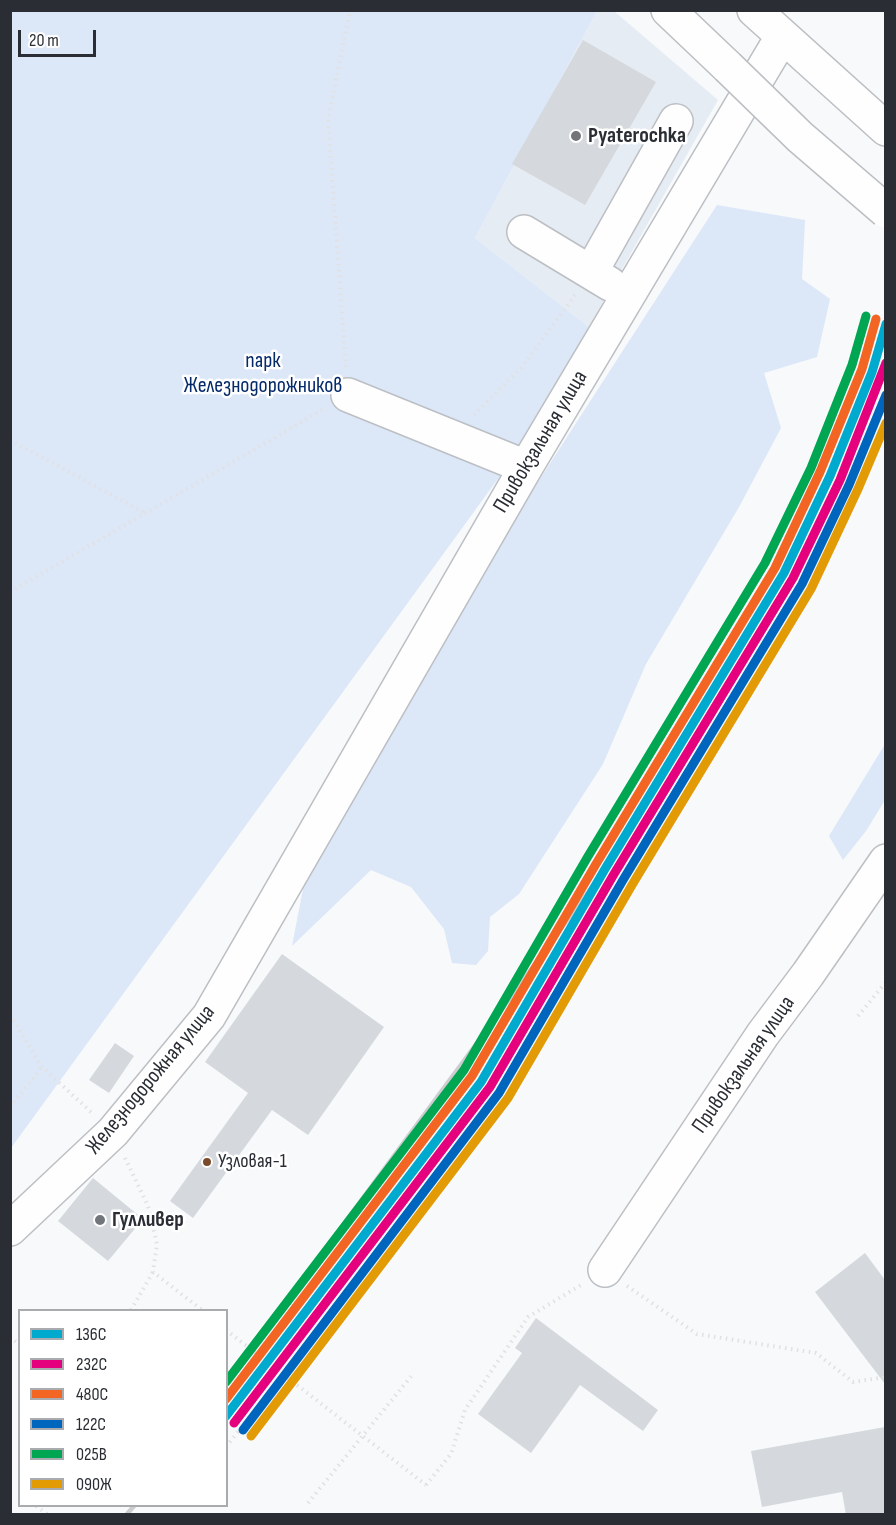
<!DOCTYPE html>
<meta charset="utf-8">
<style>
body{margin:0}
#map{position:relative;width:896px;height:1525px;overflow:hidden;background:#f7f9fb;font-family:"Sofia Sans Condensed",sans-serif}
canvas{display:block}
.frame{position:absolute;inset:0;border:12px solid #2a2e34;pointer-events:none}
.legend{position:absolute;left:18px;top:1309px;width:210px;height:198px;box-sizing:border-box;background:#fff;border:2px solid #aaabae;margin:0;padding:8px 10px;list-style:none;font-size:18px;color:#2a2e34}
.legend li{display:flex;align-items:center;gap:12px;height:30px}
.legend b{width:30px;border:2px solid #aaabae}
.scale{position:absolute;left:18px;top:30px;width:78px;height:27px;box-sizing:border-box;border:3px solid #2a2e34;border-top:0;padding-left:8px;font-size:18px;line-height:21px;white-space:nowrap;color:#2a2e34;-webkit-text-stroke:4px #fff;paint-order:stroke}
</style>
<div id="map">
<canvas width="896" height="1525"></canvas>
<div class="frame"></div>
<ul class="legend">
<li><b style="height:8px;background:#00a9ce"></b>136С</li>
<li><b style="height:8px;background:#e5007d"></b>232C</li>
<li><b style="height:8px;background:#f26522"></b>480С</li>
<li><b style="height:8px;background:#0065bd"></b>122С</li>
<li><b style="height:8px;background:#00a651"></b>025В</li>
<li><b style="height:8px;background:#e29a05"></b>090Ж</li>
</ul>
<div class="scale">20 m</div>
</div>
<script>
const ctx = document.querySelector('canvas').getContext('2d');
ctx.lineJoin = 'round';
function paint(path, color) { ctx.fillStyle = color; ctx.fill(path, 'evenodd'); }
const poly = rows => new Path2D(rows.map(r => 'M' + r).join(''));
function strokePath(path, color, width, dash) { ctx.strokeStyle = color; ctx.lineWidth = width; ctx.lineCap = dash ? 'butt' : 'round'; ctx.setLineDash(dash || []); ctx.stroke(path); }
function label(font, color, halo, rows, align = 'center') {
  ctx.font = font + ' "Sofia Sans Condensed",sans-serif'; ctx.lineWidth = 5; ctx.setLineDash([]); ctx.textBaseline = 'middle'; ctx.strokeStyle = halo; ctx.fillStyle = color; for (const [text, x, y, turn = 0] of rows) {
    ctx.save(); ctx.translate(x, y); ctx.rotate((+turn || 0) * Math.PI / 180); ctx.textAlign = isNaN(turn) ? turn : align; if (halo) ctx.strokeText(text, 0, 0); ctx.fillText(text, 0, 0); ctx.restore();
  }
}
const built = poly([
 [597,11,614,11,718,100,589,327,475,238]
]);
const green = poly([
 [11,11,597,11,475,238,589,327,516,454,11,1148],
 [717,205,805,220,802,279,830,299,817,357,764,373,781,428,739,507,646,664,603,764,519,894,490,917,488,951,476,965,452,963,444,929,411,887,371,870,292,946,315,827],
 [885,744,885,800,866,831,843,860,829,836]
]);
const building = poly([
 [583,40,656,82,585,205,512,164],
 [282,954,384,1027,308,1135,272,1110,193,1218,170,1201,248,1093,205,1062],
 [115,1043,134,1056,109,1093,89,1080],
 [93,1178,143,1219,108,1261,58,1221],
 [865,1253,885,1280,885,1384,815,1292],
 [536,1318,658,1410,643,1431,580,1385,531,1453,478,1414,522,1353,515,1348],
 [885,1427,885,1515,846,1515,842,1492,762,1507,751,1451]
]);
const path = poly([
 [346,367,328,120,350,10],
 [474,415,522,367,575,295],
 [10,440,145,513],
 [10,592,324,409],
 [10,1015,42,1067,91,1112],
 [858,1016,886,982],
 [10,1107,42,1067],
 [125,1158,148,1206,157,1244,153,1272,202,1310],
 [627,1286,697,1334,816,1353,853,1382,886,1377],
 [131,1310,153,1272],
 [10,1337,20,1345],
 [226,1447,330,1315],
 [426,1485,451,1454,465,1410,528,1317,581,1285],
 [308,1503,413,1374],
 [36,1506,47,1514]
]);
const minor = poly([
 [754,10,886,129],
 [524,232,610,284],
 [591,272,676,121],
 [348,395,526,467],
 [10,1229,113,1132,209,1016,526,467,782,37],
 [605,1270,763,1034,808,974,886,861]
]);
const major = poly([
 [668,10,728,67]
]);
const rail = poly([
 [226,1384,605,869],
 [127,1514,134,1506]
]);
const pathBridge = poly([
 [226,1330,426,1485]
]);
const majorBridge = poly([
 [728,67,800,137,886,211]
]);
const rail1 = poly([
 [226,1416,481,1082,605,869,784,573,830,476,872,372,886,324]
]);
const rail2 = poly([
 [234,1423,490,1087,614,874,793,578,840,480,886,363]
]);
const rail3 = poly([
 [226,1399,472,1076,596,864,775,568,820,472,862,369,876,319]
]);
const rail4 = poly([
 [243,1430,499,1093,623,880,802,584,849,485,886,395]
]);
const rail5 = poly([
 [226,1382,464,1070,587,858,765,563,811,468,852,365,866,316]
]);
const rail6 = poly([
 [251,1436,508,1098,632,885,811,589,858,489,886,423]
]);
const markers = [
 [576,136,6,"#72757a"],
 [207,1162,5,"#7a4b2a"],
 [100,1220,6,"#72757a"]
];
const busNames = [
 ["Узловая-1",218,1162]
];
const poiNames = [
 ["Pyaterochka",588,136],
 ["Гулливер",112,1220]
];
const parkNames = [
 ["парк",263,361],
 ["Железнодорожников",263,386]
];
const streetNames = [
 ["Привокзальная улица",541,442,-59],
 ["Привокзальная улица",744,1065,-55],
 ["Железнодорожная улица",151,1080,-50]
];
paint(built, '#e6ecf4');
paint(green, '#dce7f8');
paint(building, '#d5d9dd');
strokePath(minor, '#bcbfc3', 36);
strokePath(major, '#bcbfc3', 36);
strokePath(path, '#e1e1e2', 4, [1.5, 4.5]);
strokePath(minor, '#fefefe', 33);
strokePath(major, '#fefefe', 33);
strokePath(rail, '#cccdce', 4.5);
strokePath(majorBridge, '#bcbfc3', 36, []);
strokePath(pathBridge, '#e1e1e2', 4, [1.5, 4.5]);
strokePath(majorBridge, '#fefefe', 33);
strokePath(rail1, '#00a9ce', 9);
strokePath(rail2, '#e5007d', 9);
strokePath(rail3, '#f26522', 9);
strokePath(rail4, '#0065bd', 9);
strokePath(rail5, '#00a651', 9);
strokePath(rail6, '#e29a05', 9);
for (const [x, y, r, color] of markers) { const dot = new Path2D(); dot.arc(x, y, r, 0, 2 * Math.PI); ctx.fillStyle = color; ctx.fill(dot); strokePath(dot, '#fff', 2); }
label('20px', '#2a2e34', '#fff', busNames, 'left');
label('bold 22px', '#2a2e34', '#fff', poiNames, 'left');
label('22px', '#052a6a', '#fff', parkNames);
label('22px', '#2a2e34', '#fff', streetNames);
</script>
